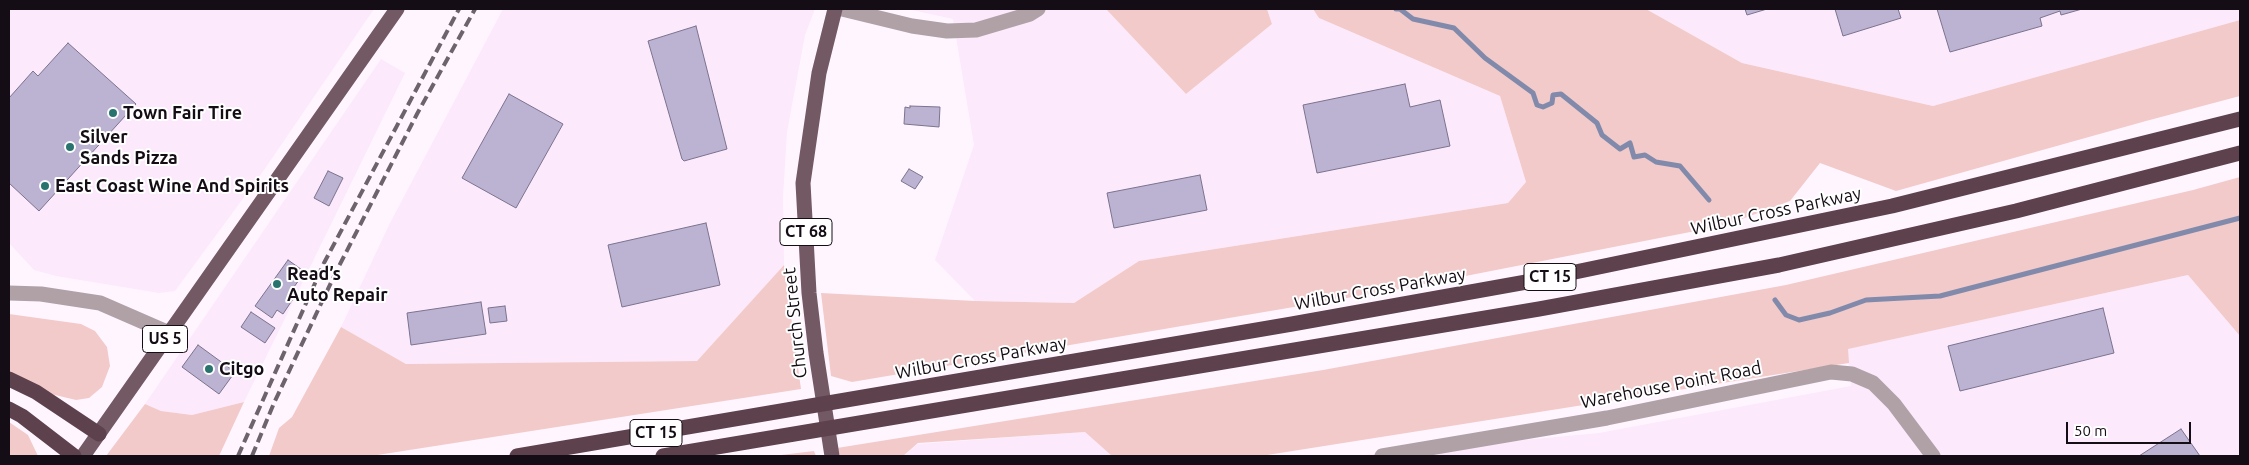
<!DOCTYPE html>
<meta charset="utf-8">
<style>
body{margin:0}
#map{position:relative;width:2249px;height:465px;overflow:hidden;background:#fff5ff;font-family:Ubuntu,sans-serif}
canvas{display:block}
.frame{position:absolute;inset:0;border:10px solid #150d15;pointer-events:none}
.scale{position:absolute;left:2066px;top:422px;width:125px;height:22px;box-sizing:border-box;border:2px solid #150d15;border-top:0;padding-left:6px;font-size:15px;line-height:18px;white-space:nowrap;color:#150d15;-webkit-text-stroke:4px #fff;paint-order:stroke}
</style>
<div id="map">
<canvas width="2249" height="465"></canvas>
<div class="frame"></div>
<div class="scale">50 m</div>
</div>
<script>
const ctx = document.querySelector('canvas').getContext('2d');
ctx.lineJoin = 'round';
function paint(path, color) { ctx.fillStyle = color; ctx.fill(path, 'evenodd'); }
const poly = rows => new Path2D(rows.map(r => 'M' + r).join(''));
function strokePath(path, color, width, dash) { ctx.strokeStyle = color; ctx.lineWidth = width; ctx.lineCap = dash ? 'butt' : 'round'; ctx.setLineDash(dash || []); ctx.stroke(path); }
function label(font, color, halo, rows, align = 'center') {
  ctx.font = font + ' Ubuntu,sans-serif'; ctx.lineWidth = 4; ctx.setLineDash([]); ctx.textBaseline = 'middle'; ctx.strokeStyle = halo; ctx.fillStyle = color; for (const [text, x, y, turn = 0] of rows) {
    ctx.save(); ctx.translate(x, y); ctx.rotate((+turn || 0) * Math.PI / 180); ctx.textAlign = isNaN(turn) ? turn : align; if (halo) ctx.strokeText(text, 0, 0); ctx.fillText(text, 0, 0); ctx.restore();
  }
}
const built = poly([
 [9,9,374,9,264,170,175,291,159,293,56,276,34,270,9,243],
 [503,9,815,9,805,35,787,132,783,197,784,265,697,361,406,364,341,327,390,223],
 [907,9,1106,9,1186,94,1272,24,1267,9,1313,9,1319,18,1500,96,1526,182,1508,203,1139,261,1074,303,975,301,935,260,974,145,953,19],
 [1646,9,2240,9,2240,20,1933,106,1742,63],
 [381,59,405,73,244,402,192,415,161,411,145,404],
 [2188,275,2240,336,2240,456,1353,456,1599,433,1851,386,1847,349],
 [1085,432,1112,456,903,456,918,444]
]);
const green = poly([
 [1106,9,1267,9,1272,24,1186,94],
 [1313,9,1646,9,1742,63,1933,106,2240,20,2240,96,2146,121,1896,191,1820,163,1790,201,1726,225,1394,290,852,382,831,376,821,293,975,301,1074,303,1139,261,1508,203,1526,182,1500,96,1319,18],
 [2240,177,2240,336,2188,275,1848,349,1849,363,1261,456,1112,456,1085,432,918,443,903,456,840,456,837,448,1323,370,1786,285,2193,190],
 [784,265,801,389,371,456,269,456,279,428,292,417,341,327,406,364,697,361],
 [9,314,81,324,95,331,107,347,110,366,102,387,89,398,76,400,51,394,9,372],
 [244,402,219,456,106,456,145,404,161,411,192,415],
 [9,422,28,435,38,456,9,456],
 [814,451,816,456,772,456,781,455]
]);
const stream = poly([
 [1396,9,1400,9,1413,19,1454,28,1485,58,1533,93,1537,105,1543,107,1552,103,1553,95,1561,94,1597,123,1602,135,1620,149,1630,143,1634,157,1645,155,1656,162,1680,166,1709,200],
 [1775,300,1786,315,1799,320,1830,313,1866,300,1940,296,2240,218]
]);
const building = poly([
 [1745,9,1767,9,1747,15,1745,9],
 [1835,9,1898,9,1901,18,1843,36,1835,9],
 [1937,9,2082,9,2061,15,2060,11,2040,18,2042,26,1950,52,1937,9],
 [696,26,727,149,684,161,682,159,648,41,696,26],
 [68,43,136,104,39,211,9,183,9,98,33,71,38,76,68,43],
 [1405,84,1410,107,1440,100,1450,146,1317,173,1303,105,1405,84],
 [509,94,563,124,516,208,462,178,509,94],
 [910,106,940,107,939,127,904,124,905,107,910,108,910,106],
 [909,169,923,177,915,189,901,181,909,169],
 [328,171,343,178,329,206,314,198,328,171],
 [1200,175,1207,210,1114,228,1107,193,1200,175],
 [706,223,720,285,622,307,608,245,706,223],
 [288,260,305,272,288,295,293,299,283,314,277,310,272,318,255,306,288,260],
 [481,302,486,334,411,345,407,313,481,302],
 [505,306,507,321,490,323,488,308,505,306],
 [2103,308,2114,353,1960,391,1948,346,2103,308],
 [251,312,275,328,265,343,241,327,251,312],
 [198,345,235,372,219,394,182,367,198,345],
 [2181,429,2200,456,2139,456,2181,429]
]);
const minor = poly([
 [1382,456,1607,418,1831,372,1852,374,1873,383,1894,404,1933,456]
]);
const tertiary = poly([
 [842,9,912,26,947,31,976,30,1030,14,1038,9],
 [9,293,41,294,100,303,169,333]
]);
const primary = poly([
 [83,456,397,9],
 [832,456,816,353,809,293,803,183,819,73,835,9]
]);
const motorway = poly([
 [9,379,36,392,99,434],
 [9,409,22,416,74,456],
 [517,456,1292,324,1532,281,1892,206,2240,119],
 [663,456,1539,309,1779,265,2016,211,2240,153]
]);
const rail = poly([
 [238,456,324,263,459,9],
 [252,456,274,403,337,270,417,114,475,9]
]);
const markers = [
 [113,113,5,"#29736f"],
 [70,147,5,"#29736f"],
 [45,186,5,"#29736f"],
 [277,284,5,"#29736f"],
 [209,369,5,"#29736f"]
];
const shields = [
 [806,232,52],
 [1550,277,52],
 [165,339,45],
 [656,433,52]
];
const shieldNames = [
 ["CT 68",806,232],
 ["CT 15",1550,277],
 ["US 5",165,339],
 ["CT 15",656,433]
];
const poiNames = [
 ["Town Fair Tire",123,113],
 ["Silver",80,137],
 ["Sands Pizza",80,158],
 ["East Coast Wine And Spirits",55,186],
 ["Read’s",287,274],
 ["Auto Repair",287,295],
 ["Citgo",219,369]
];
const streetNames = [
 ["Wilbur Cross Parkway",1776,211,-12],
 ["Wilbur Cross Parkway",1380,289,-10],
 ["Church Street",795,323,-96],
 ["Wilbur Cross Parkway",981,358,-10],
 ["Warehouse Point Road",1671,385,-11]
];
paint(built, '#fce9fc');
paint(green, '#f2caca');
strokePath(stream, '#828aac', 5);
paint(building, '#bcb3d2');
strokePath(building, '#7b738f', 1);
strokePath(minor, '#b0a1a7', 15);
strokePath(tertiary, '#b0a1a7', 15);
strokePath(primary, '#735964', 15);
strokePath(motorway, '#5d414d', 15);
strokePath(rail, '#6c636c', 4, [10, 5]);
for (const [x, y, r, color] of markers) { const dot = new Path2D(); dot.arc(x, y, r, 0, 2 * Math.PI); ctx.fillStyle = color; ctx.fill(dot); strokePath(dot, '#fff', 2); }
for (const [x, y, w] of shields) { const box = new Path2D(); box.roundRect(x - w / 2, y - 13.5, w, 27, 4); ctx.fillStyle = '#fff'; ctx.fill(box); strokePath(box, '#150d15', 1); }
label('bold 16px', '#150d15', null, shieldNames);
label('bold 18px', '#150d15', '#fff', poiNames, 'left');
label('18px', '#150d15', '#fff', streetNames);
</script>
